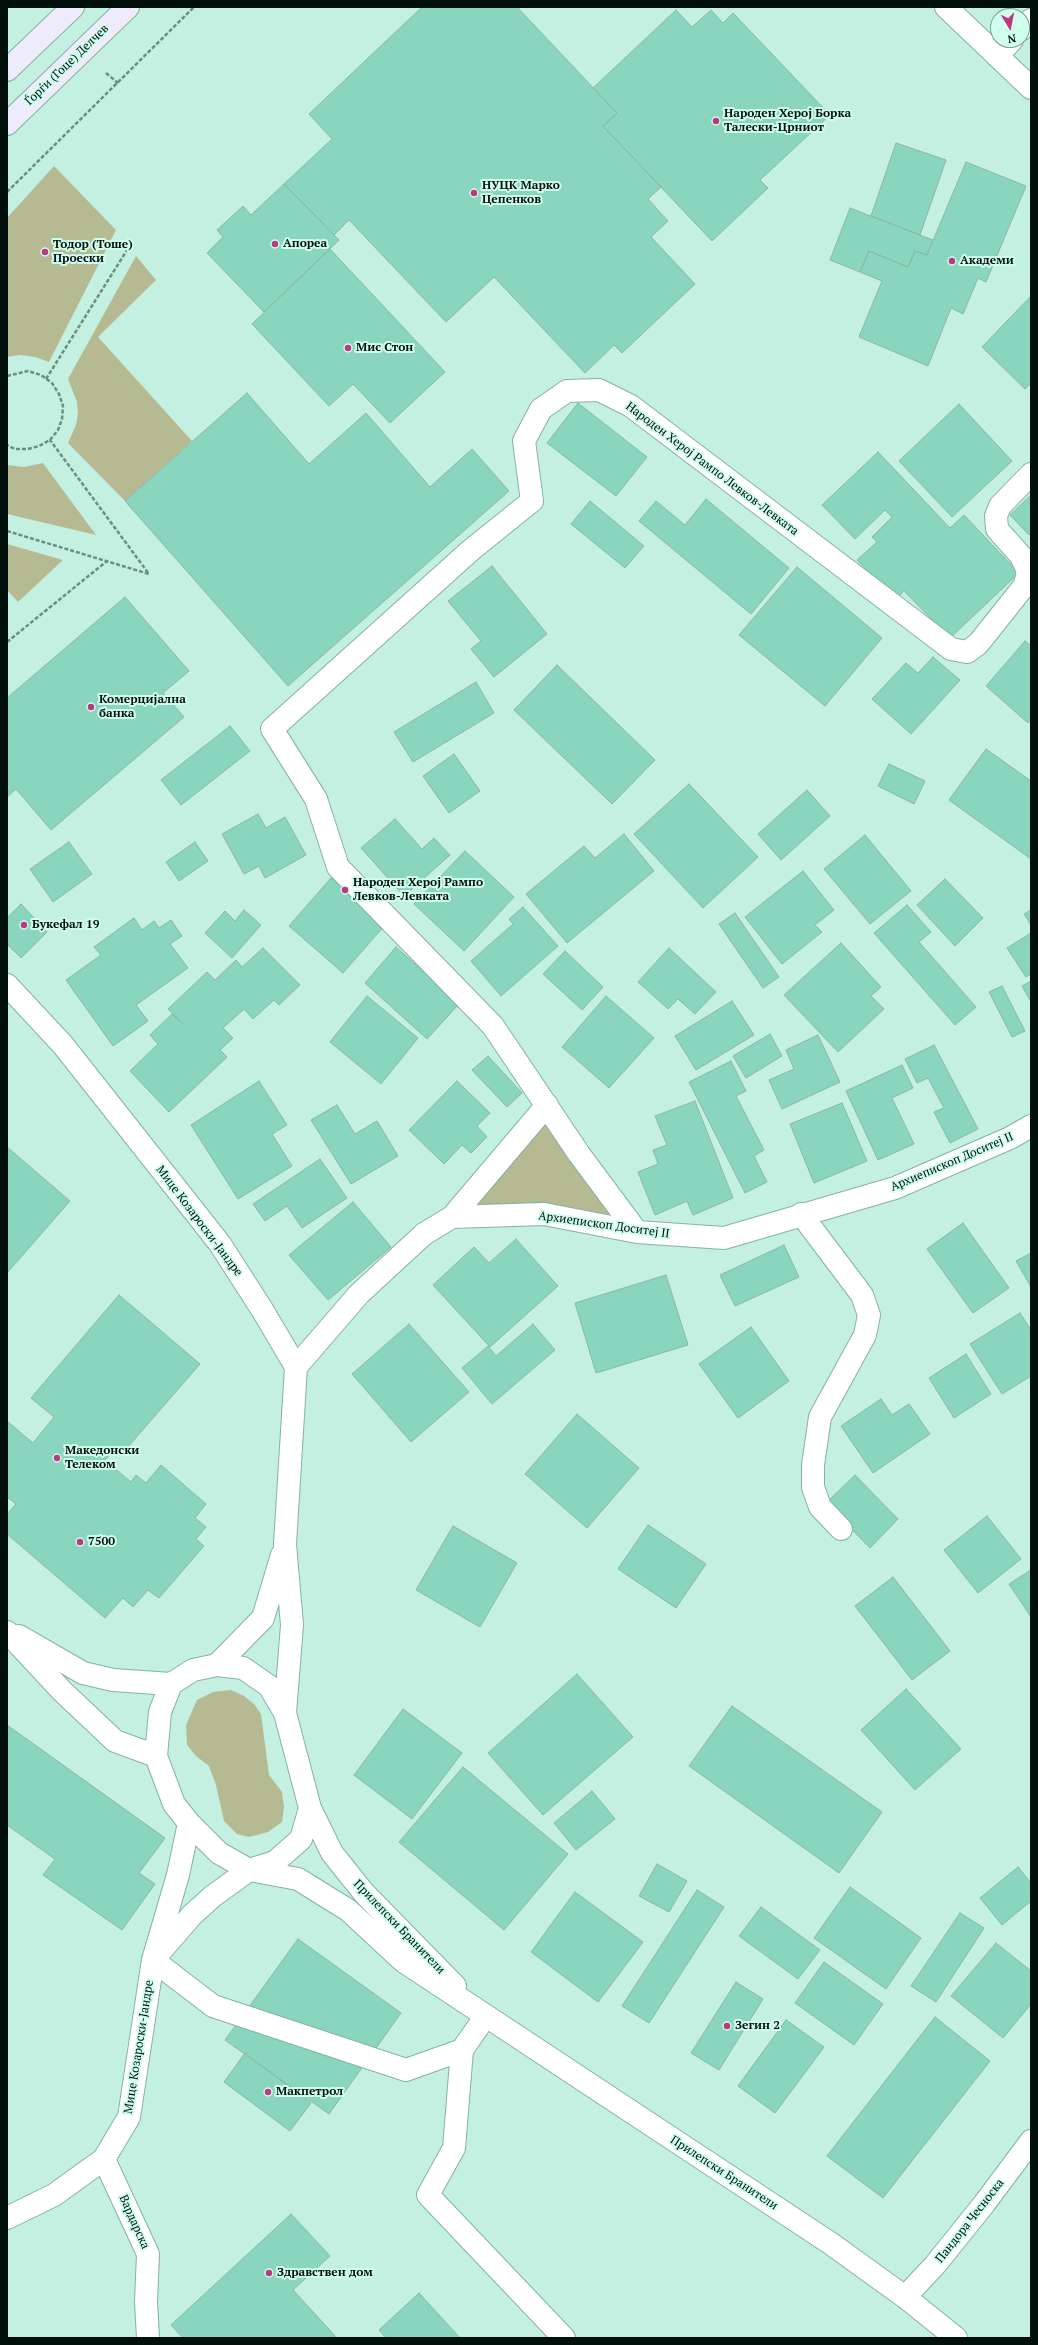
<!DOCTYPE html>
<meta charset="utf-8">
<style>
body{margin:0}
#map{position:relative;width:1038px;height:2345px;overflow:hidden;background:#c3f0e1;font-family:"PT Serif",serif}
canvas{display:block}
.frame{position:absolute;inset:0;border:8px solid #02100b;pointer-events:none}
.north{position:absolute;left:990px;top:8px;width:40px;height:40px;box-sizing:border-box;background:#d0feee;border:1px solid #7e9f93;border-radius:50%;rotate:170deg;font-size:11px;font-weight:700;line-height:16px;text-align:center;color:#02100b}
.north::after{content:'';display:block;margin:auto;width:14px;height:18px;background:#bc397e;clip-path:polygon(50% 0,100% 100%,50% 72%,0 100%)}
</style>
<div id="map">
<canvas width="1038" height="2345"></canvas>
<div class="frame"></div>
<div class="north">N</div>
</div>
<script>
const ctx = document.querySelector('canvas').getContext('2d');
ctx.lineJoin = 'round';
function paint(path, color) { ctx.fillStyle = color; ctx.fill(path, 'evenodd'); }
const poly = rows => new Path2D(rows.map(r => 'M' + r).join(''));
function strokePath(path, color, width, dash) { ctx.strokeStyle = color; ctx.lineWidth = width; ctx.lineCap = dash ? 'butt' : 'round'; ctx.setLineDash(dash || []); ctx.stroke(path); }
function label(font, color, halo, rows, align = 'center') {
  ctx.font = font + ' "PT Serif",serif'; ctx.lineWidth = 4; ctx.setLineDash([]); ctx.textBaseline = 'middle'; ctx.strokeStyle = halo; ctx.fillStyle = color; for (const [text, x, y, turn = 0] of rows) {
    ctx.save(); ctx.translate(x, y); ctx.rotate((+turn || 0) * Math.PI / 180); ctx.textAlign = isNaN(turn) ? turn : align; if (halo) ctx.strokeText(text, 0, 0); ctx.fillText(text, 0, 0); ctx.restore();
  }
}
const green = poly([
 [54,166,116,230,49,362,35,357,20,355,7,357,7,218],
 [136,256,156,280,98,337,192,441,125,501,68,443,76,425,78,413,77,402,68,379],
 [43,463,96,535,7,514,7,465,24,467],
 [7,544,63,560,18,602,7,590],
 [547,1105,637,1232,452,1217],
 [231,1690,244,1696,254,1704,261,1714,269,1775,282,1792,284,1807,282,1822,268,1832,249,1837,237,1834,224,1821,216,1785,209,1766,196,1756,187,1745,186,1725,197,1700,213,1692]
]);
const building = poly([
 [422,7,517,7,617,113,603,126,661,187,648,199,668,221,651,237,695,284,622,353,614,345,585,373,494,277,446,322,349,220,334,235,284,184,332,139,309,114,422,7],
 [676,10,692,27,711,10,723,23,733,13,830,115,760,180,768,188,712,241,603,126,617,113,593,88,676,10],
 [896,143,946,160,920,235,871,216,896,143],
 [966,162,1026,186,986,282,978,278,963,314,951,308,928,366,859,337,882,281,860,272,869,251,908,267,915,251,927,255,966,162],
 [284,184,339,240,264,312,207,253,223,237,217,230,243,206,251,215,284,184],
 [850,208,933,240,927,255,915,251,908,267,869,251,860,272,830,260,850,208],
 [330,249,445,372,390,423,353,384,329,406,252,324,330,249],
 [1031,296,1031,383,1025,389,982,347,1031,296],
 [247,393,309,464,366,413,430,487,472,449,509,491,288,686,125,501,247,393],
 [578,403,647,457,616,496,547,443,578,403],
 [959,404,1012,461,952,517,899,461,959,404],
 [878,452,950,528,964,515,1019,573,950,638,904,591,895,600,857,560,877,542,872,537,892,517,885,510,855,539,822,505,878,452],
 [1031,495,1031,533,1029,535,1010,515,1031,495],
 [706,499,789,568,751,614,639,521,656,501,685,525,706,499],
 [590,501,644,546,625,568,571,524,590,501],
 [492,566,547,634,494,677,471,649,481,641,448,601,492,566],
 [797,567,882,638,825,706,739,635,797,567],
 [125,597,189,671,163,693,184,717,51,830,16,789,7,797,7,698,125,597],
 [1025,641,1031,646,1031,719,1028,723,986,686,1025,641],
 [933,657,960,680,911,734,872,699,906,663,918,673,933,657],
 [557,665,655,760,612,804,514,710,557,665],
 [476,682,494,713,413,762,394,732,476,682],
 [230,726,250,751,181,805,161,780,230,726],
 [986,749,1031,781,1031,859,949,800,986,749],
 [454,754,480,791,449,813,423,776,454,754],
 [889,764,925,781,914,804,878,786,889,764],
 [689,784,758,857,703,908,634,834,689,784],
 [807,790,830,816,781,860,758,834,807,790],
 [258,814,266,828,285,817,306,855,265,878,259,866,244,874,222,834,258,814],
 [395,819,422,849,434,838,450,855,404,896,361,848,395,819],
 [624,834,654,871,567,943,526,894,584,846,595,858,624,834],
 [865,835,911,891,870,924,824,869,865,835],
 [69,842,92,874,53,902,30,869,69,842],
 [195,842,208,861,179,881,166,862,195,842],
 [465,851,514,897,464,951,414,904,465,851],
 [803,871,834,910,815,925,822,932,782,964,745,917,803,871],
 [331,878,385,925,343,973,289,926,331,878],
 [945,879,983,918,955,946,917,905,945,879],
 [21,904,47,932,21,958,7,944,7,918,21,904],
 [907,905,931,932,919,942,976,1007,955,1025,874,933,907,905],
 [523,907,558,946,501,996,471,961,513,924,509,919,523,907],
 [244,910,261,925,232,958,205,933,225,911,235,921,244,910],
 [1031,910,1031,925,1024,914,1031,910],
 [735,913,779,977,763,988,719,924,735,913],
 [134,918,142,930,154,921,159,928,171,920,182,936,170,944,188,968,136,1005,148,1021,113,1046,66,980,101,955,94,947,134,918],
 [1031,933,1031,974,1026,977,1007,948,1031,933],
 [841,943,881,987,871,996,884,1009,838,1052,784,995,841,943],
 [396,947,459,1004,427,1039,365,983,396,947],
 [263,948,300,985,279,1005,274,1000,253,1019,244,1009,223,1028,233,1038,220,1050,227,1057,169,1112,130,1071,158,1044,150,1035,172,1014,183,1024,168,1009,207,972,215,980,236,960,242,967,263,948],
 [669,948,716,992,695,1014,678,999,668,1009,638,982,669,948],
 [565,951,603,987,582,1010,543,974,565,951],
 [1031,981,1031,1002,1022,986,1031,981],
 [1002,986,1025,1031,1012,1037,989,992,1002,986],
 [367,996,418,1038,381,1084,330,1042,367,996],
 [606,996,654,1038,609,1088,562,1047,606,996],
 [732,1001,754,1035,696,1070,675,1036,732,1001],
 [770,1034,782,1056,746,1078,733,1056,770,1034],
 [818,1035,840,1082,782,1109,769,1080,794,1069,786,1050,818,1035],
 [934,1045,978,1129,950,1143,934,1112,944,1108,928,1078,917,1083,905,1059,934,1045],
 [488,1056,522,1093,507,1107,472,1070,488,1056],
 [731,1061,746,1091,736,1096,764,1150,754,1156,767,1182,745,1193,689,1082,731,1061],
 [902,1065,913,1088,892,1098,914,1144,878,1160,846,1091,902,1065],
 [259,1081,287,1125,272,1134,292,1166,238,1199,191,1125,259,1081],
 [457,1081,490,1113,477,1126,487,1137,471,1153,462,1145,444,1164,409,1130,457,1081],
 [695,1101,733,1198,693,1215,687,1201,655,1215,638,1172,658,1164,653,1150,667,1145,655,1116,695,1101],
 [842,1103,867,1161,814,1183,790,1124,842,1103],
 [337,1105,355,1134,377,1121,398,1156,351,1184,311,1120,337,1105],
 [7,1147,70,1201,7,1273,7,1147],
 [320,1159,347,1198,302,1228,287,1206,265,1221,253,1204,320,1159],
 [353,1202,391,1247,328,1300,289,1255,353,1202],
 [963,1223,1009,1288,973,1313,927,1249,963,1223],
 [516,1239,558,1286,490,1347,433,1285,474,1247,489,1263,516,1239],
 [784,1245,799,1277,735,1306,720,1275,784,1245],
 [1031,1253,1031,1287,1016,1261,1031,1253],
 [666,1275,688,1345,596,1373,575,1303,666,1275],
 [119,1295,200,1364,120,1456,114,1450,105,1460,131,1482,136,1475,146,1483,161,1465,206,1504,195,1518,206,1527,196,1539,204,1546,159,1598,148,1590,133,1607,123,1598,105,1618,7,1534,7,1514,16,1504,7,1497,7,1421,33,1443,54,1417,31,1398,119,1295],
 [1020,1313,1031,1330,1031,1376,1002,1394,970,1344,1020,1313],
 [409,1324,469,1392,411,1442,352,1374,409,1324],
 [533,1324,555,1350,492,1404,462,1368,488,1346,496,1356,533,1324],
 [751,1327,789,1381,738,1418,699,1364,751,1327],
 [966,1354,991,1394,954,1418,929,1378,966,1354],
 [881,1399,892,1415,909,1404,930,1434,873,1473,841,1426,881,1399],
 [577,1414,639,1468,587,1528,525,1474,577,1414],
 [855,1475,898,1519,870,1548,826,1503,855,1475],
 [987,1516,1021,1559,978,1593,944,1550,987,1516],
 [648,1525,706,1564,676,1608,618,1569,648,1525],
 [453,1526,517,1563,480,1627,416,1590,453,1526],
 [1031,1570,1031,1617,1009,1584,1031,1570],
 [893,1577,950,1651,912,1680,855,1606,893,1577],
 [577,1674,633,1737,543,1815,488,1753,577,1674],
 [906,1689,961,1749,915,1790,861,1730,906,1689],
 [732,1706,882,1812,839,1873,689,1766,732,1706],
 [403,1709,462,1753,412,1819,354,1775,403,1709],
 [7,1725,165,1838,139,1873,155,1884,122,1930,43,1875,55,1859,7,1825,7,1725],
 [463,1767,568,1854,504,1930,399,1842,463,1767],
 [592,1791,615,1819,576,1850,554,1823,592,1791],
 [657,1864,687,1881,669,1912,639,1896,657,1864],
 [1018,1867,1031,1883,1031,1901,1002,1925,980,1898,1018,1867],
 [850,1887,921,1938,886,1989,814,1938,850,1887],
 [697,1890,724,1907,649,2023,622,2006,697,1890],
 [575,1892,643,1942,598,2002,531,1952,575,1892],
 [761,1907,820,1950,798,1979,739,1936,761,1907],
 [960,1913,984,1928,936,2002,911,1986,960,1913],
 [298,1939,401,2013,329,2114,225,2040,298,1939],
 [996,1943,1031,1971,1031,2004,1003,2038,951,1996,996,1943],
 [824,1962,883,2004,854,2045,795,2003,824,1962],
 [736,1982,763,1999,719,2070,691,2053,736,1982],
 [935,2017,990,2061,883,2198,827,2156,935,2017],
 [786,2020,824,2047,775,2113,738,2086,786,2020],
 [245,2053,311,2103,290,2131,224,2082,245,2053],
 [291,2214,330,2256,293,2290,337,2338,183,2338,171,2325,291,2214],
 [419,2293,460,2338,386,2338,379,2330,419,2293]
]);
const path = poly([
 [106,73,118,83],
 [7,192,194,7],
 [7,376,28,371,41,375,52,383,59,394,63,406,62,419,58,430,50,440,39,446,28,449,15,449,7,445],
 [46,379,129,247],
 [7,531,149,574,50,440],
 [7,642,107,561]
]);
const service = poly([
 [153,1960,213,2006,406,2070,462,2050,485,2017],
 [462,2050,454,2148,428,2195,564,2338]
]);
const minor = poly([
 [946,7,1031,88],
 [1022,29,1031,20],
 [997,56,1012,40],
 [7,985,63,1045,220,1244,263,1311,296,1367,285,1544,292,1625,285,1713],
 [801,1214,862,1295,869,1315,865,1335,820,1417,813,1465,813,1487,820,1507,841,1529],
 [452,1217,547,1105],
 [637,1232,579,1154,493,1026,338,867,316,799,272,729,471,550,532,501,524,441,541,409,567,391,599,390,631,406,951,649,967,652,978,644,1025,585,1028,571,1021,556,997,529,996,516,1000,506,1031,474],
 [296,1367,359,1294,424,1234,452,1217,544,1214,637,1232,724,1238,895,1188,1010,1138,1031,1126],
 [217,1665,263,1618,282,1555],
 [104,2159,148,2254,146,2302,148,2338],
 [905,2297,935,2265,984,2204,1031,2141]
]);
const tertiary = poly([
 [7,1632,62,1691,115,1741,156,1756],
 [19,1636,83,1673,113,1680,171,1684],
 [310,1808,332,1853,364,1893,455,1986],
 [153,1960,192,1915,213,1896,249,1870,275,1862,301,1839,310,1808,285,1713,269,1686,243,1668,217,1665,193,1670,171,1684,160,1712,156,1756,174,1804,189,1823,219,1853,249,1870,298,1879,348,1910,403,1961,830,2243,905,2297,956,2338],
 [7,2218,54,2195,104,2159,129,2117,153,1960,178,1875,189,1823]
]);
const secondary = poly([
 [7,70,73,7],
 [7,124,128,7]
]);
const markers = [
 [716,121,4,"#bc397e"],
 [474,193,4,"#bc397e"],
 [275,244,4,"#bc397e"],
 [45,252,4,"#bc397e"],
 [952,261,4,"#bc397e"],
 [348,348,4,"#bc397e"],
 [91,707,4,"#bc397e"],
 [345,890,4,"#bc397e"],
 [24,925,4,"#bc397e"],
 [57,1458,4,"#bc397e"],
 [80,1542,4,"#bc397e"],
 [727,2026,4,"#bc397e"],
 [268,2092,4,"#bc397e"],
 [269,2273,4,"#bc397e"]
];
const streetNames = [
 ["Ѓорѓи (Гоце) Делчев",67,65,-44],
 ["Народен Херој Рампо Левков-Левката",712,469,37],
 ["Архиепископ Доситеј II",952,1162,-23],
 ["Мице Козароски-Јандре",199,1221,53],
 ["Архиепископ Доситеј II",604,1225,8],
 ["Прилепски Бранители",399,1927,46],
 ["Мице Козароски-Јандре",139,2047,-81],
 ["Прилепски Бранители",724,2173,33],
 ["Пандора Чесноска",970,2221,-52],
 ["Вардарска",134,2222,66]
];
const poiNames = [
 ["Народен Херој Борка",724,114],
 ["Талески-Црниот",724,128],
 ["НУЦК Марко",482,186],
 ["Цепенков",482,200],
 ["Апореа",283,244],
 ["Тодор (Тоше)",53,245],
 ["Проески",53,259],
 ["Академи",960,261],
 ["Мис Стон",356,348],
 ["Комерцијална",99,700],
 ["банка",99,714],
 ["Народен Херој Рампо",353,883],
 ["Левков-Левката",353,897],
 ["Букефал 19",32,925],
 ["Македонски",65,1451],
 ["Телеком",65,1465],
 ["7500",88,1542],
 ["Зегин 2",735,2026],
 ["Макпетрол",276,2092],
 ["Здравствен дом",277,2273]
];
paint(green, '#b6ba93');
paint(building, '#8ad5bd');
strokePath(building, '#8ab6a7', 1);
strokePath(service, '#86b2a3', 24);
strokePath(minor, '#86b2a3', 24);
strokePath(tertiary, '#86b2a3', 24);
strokePath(secondary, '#86b2a3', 24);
strokePath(path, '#6d8d82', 2.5, [4, 2]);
strokePath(service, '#fff', 22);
strokePath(minor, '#fff', 22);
strokePath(tertiary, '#fff', 22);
strokePath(secondary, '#eeecfb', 22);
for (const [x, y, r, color] of markers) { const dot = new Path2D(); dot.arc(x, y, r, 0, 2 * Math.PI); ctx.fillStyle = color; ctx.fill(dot); strokePath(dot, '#d0feee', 1.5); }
label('12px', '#02100b', '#d0feee', streetNames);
label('bold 12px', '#02100b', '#d0feee', poiNames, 'left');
</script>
